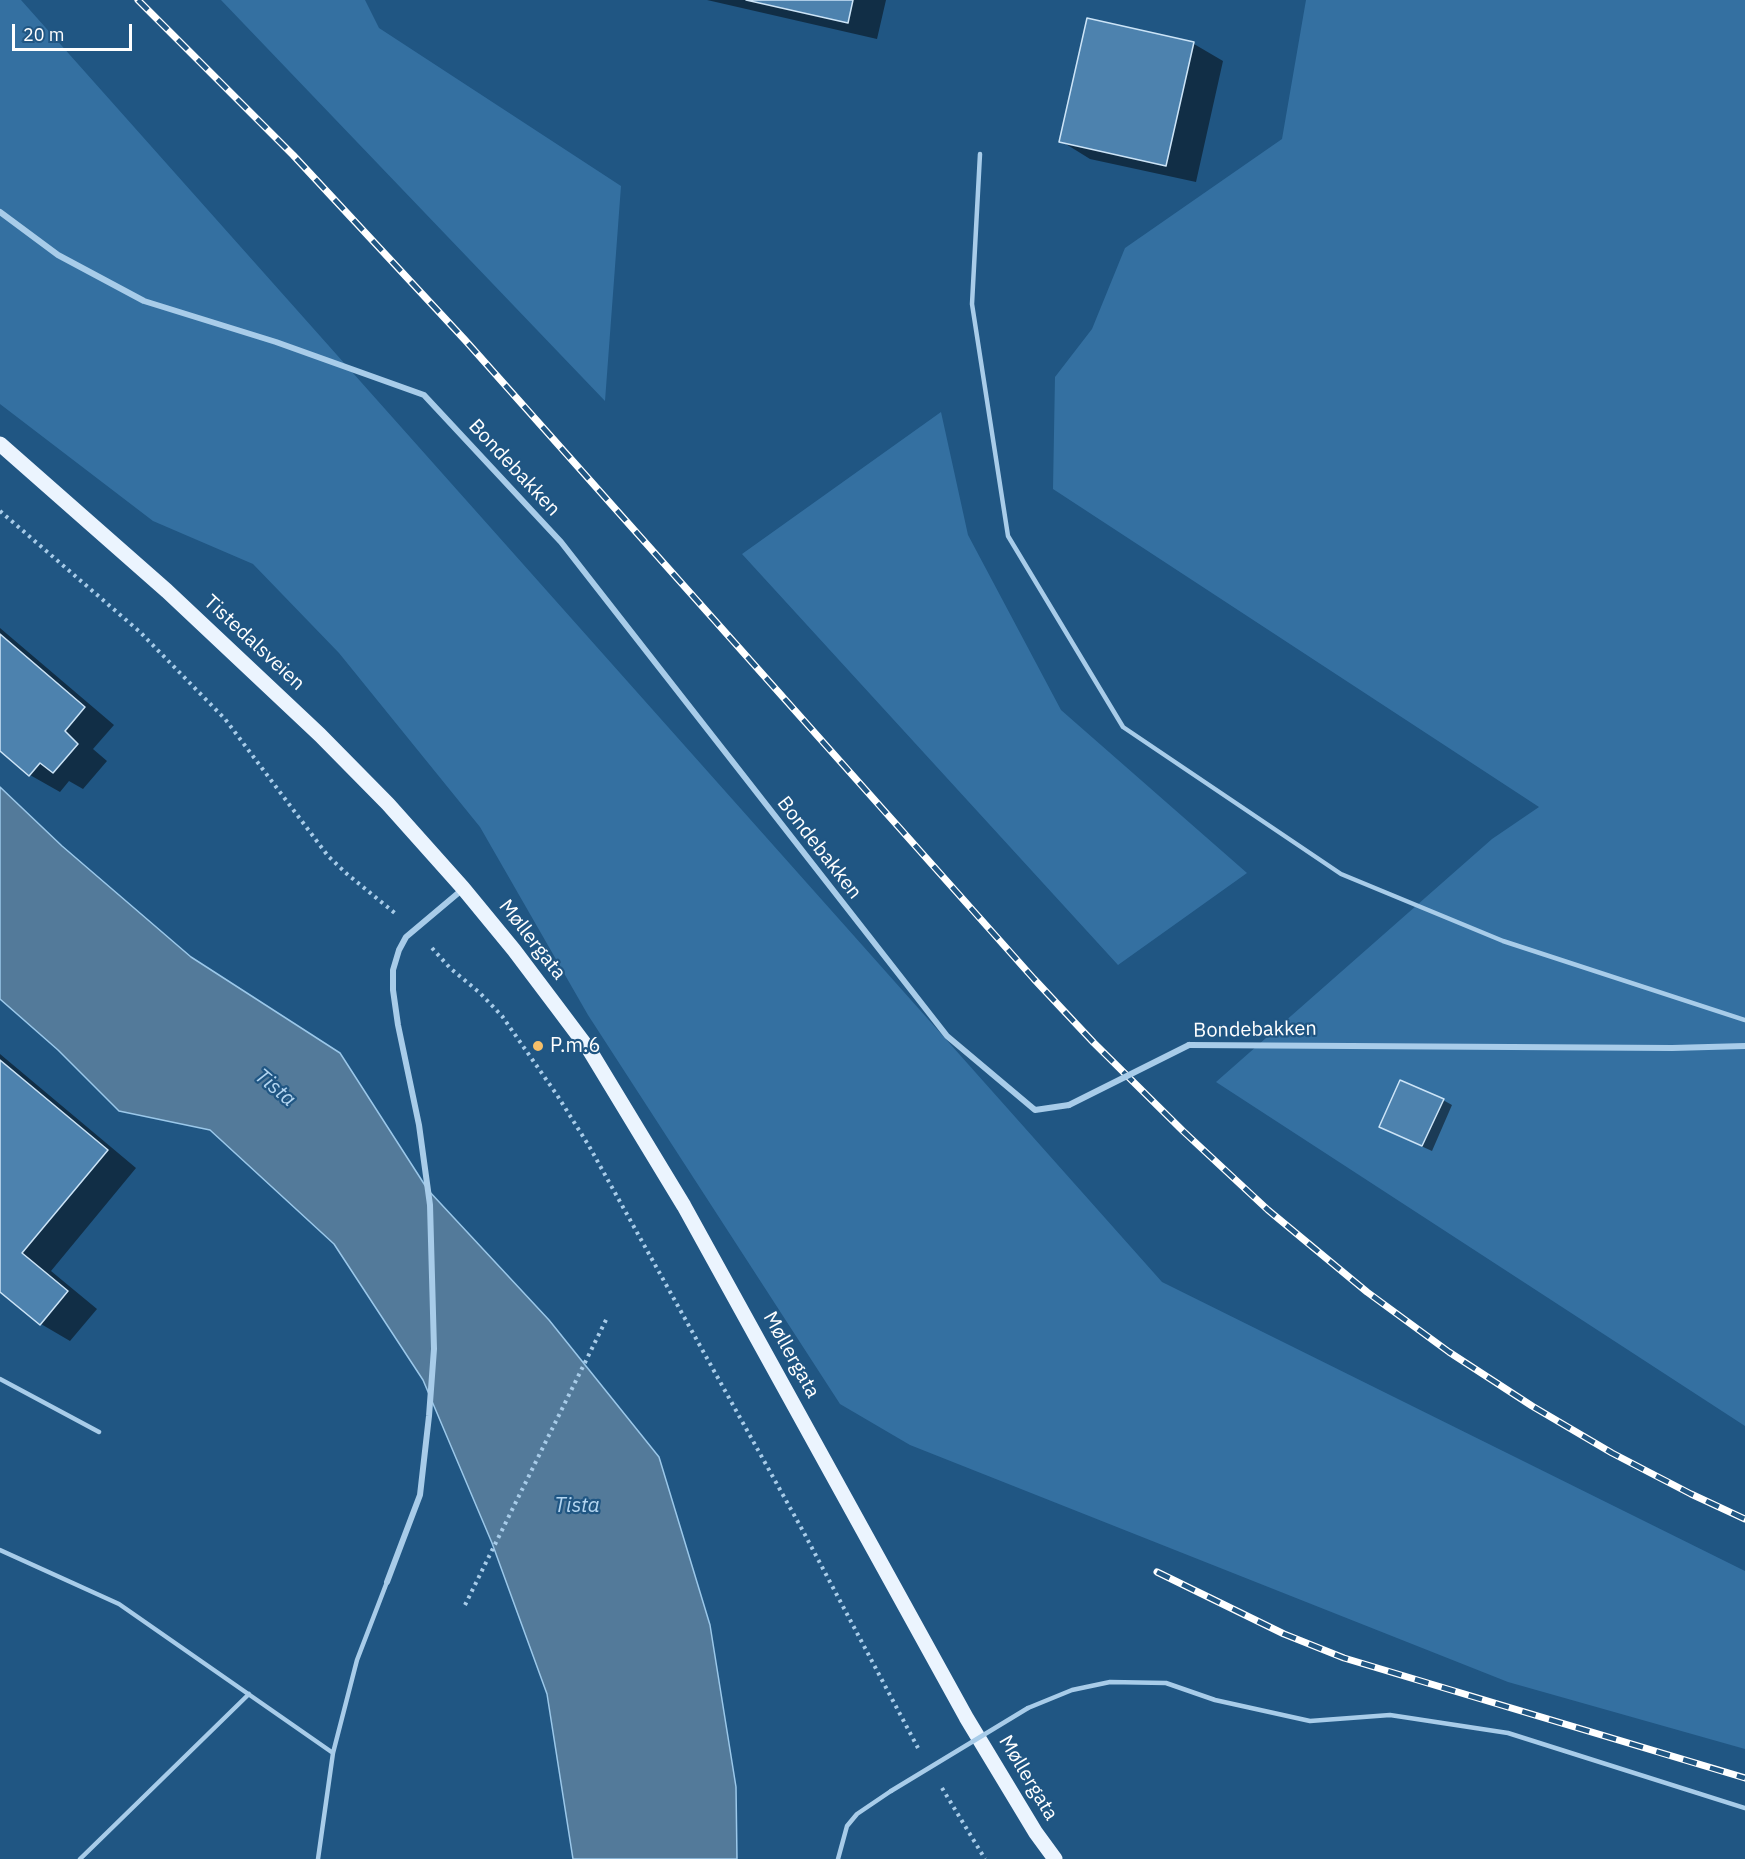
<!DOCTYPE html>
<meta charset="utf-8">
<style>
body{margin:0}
#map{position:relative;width:1745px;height:1859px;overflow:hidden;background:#205683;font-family:"IBM Plex Sans",sans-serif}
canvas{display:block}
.scale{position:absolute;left:12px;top:24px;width:120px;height:27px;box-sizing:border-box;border:3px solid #fff;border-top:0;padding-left:8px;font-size:18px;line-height:21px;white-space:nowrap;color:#fff;-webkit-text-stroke:4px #205683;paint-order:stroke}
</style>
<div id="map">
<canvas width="1745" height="1859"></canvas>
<div class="scale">20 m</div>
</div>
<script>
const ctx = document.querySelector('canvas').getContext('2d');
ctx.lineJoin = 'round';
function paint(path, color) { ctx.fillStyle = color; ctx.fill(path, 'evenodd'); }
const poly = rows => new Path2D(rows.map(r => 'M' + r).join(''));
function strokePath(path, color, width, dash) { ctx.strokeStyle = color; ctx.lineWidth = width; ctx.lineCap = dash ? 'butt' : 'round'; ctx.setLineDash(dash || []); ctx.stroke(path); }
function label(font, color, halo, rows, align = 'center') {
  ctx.font = font + ' "IBM Plex Sans",sans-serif'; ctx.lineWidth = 4.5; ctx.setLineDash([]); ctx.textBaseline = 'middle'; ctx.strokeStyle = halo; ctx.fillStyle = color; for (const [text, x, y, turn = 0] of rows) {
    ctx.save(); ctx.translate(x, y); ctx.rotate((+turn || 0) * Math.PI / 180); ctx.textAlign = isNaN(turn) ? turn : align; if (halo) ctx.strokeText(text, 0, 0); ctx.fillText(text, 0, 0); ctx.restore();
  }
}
const green = poly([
 [0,0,21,0,1162,1282,1745,1571,1745,1749,1508,1682,910,1445,840,1404,588,1015,480,827,339,653,253,564,153,521,0,404],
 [221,0,365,0,379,28,621,186,605,401],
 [1306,0,1745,0,1745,1426,1216,1082,1492,839,1539,807,1053,489,1055,377,1092,329,1125,248,1282,139],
 [941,412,968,535,1061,710,1247,873,1118,965,742,554]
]);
const water = poly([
 [0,787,62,846,191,957,340,1053,428,1190,549,1320,659,1457,710,1625,736,1787,737,1859,573,1859,547,1694,492,1543,423,1380,334,1244,210,1130,119,1111,58,1050,0,999,0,787]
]);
const shadow = poly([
 [707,0,886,0,877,39],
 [1088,20,1194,44,1223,61,1196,182,1090,159,1061,141],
 [0,628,114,725,93,749,107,761,83,789,69,781,60,792,30,775,0,749],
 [0,1054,136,1168,51,1271,97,1309,70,1341,41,1324,0,1290],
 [1443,1100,1452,1105,1432,1151,1390,1132]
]);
const building = poly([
 [746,0,853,0,848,23,746,0],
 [1087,18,1194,42,1166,166,1059,142,1087,18],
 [0,634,85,707,65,731,78,744,53,773,40,763,29,776,0,751,0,634],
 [0,1060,108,1150,22,1253,68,1291,40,1325,0,1292,0,1060],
 [1400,1080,1444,1099,1422,1146,1379,1127,1400,1080]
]);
const path = poly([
 [0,511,140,632,225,719,328,856,347,874,396,914],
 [432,948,450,968,480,993,502,1016,557,1095,589,1146,803,1531,918,1748],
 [465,1605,607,1318],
 [942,1788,985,1859]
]);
const service = poly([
 [980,154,972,304,1008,536,1123,727,1341,874,1503,941,1745,1020],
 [0,1379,99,1432],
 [0,1550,119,1604,333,1753],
 [1028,1708,1072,1690,1110,1682,1166,1683,1215,1700,1310,1721,1390,1715,1508,1733,1745,1808],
 [80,1859,249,1694],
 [318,1859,333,1753,357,1660,387,1582],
 [838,1859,847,1826,857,1814,891,1791]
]);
const minor = poly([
 [0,212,58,255,144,301,276,342,424,395,561,542,947,1036,1035,1110,1069,1105],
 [1189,1045,1672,1048,1745,1046],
 [387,1582,420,1495,429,1416,434,1349,430,1205,419,1125,398,1025,393,990,393,970,399,950,406,937,463,889]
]);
const primary = poly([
 [0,444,167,591,320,735,388,804,463,888,514,950,557,1007,590,1051,684,1206,966,1717,1036,1833,1055,1859]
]);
const rail = poly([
 [138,0,293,155,465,340,1034,979,1094,1043,1183,1131,1268,1210,1367,1292,1449,1352,1532,1406,1612,1453,1691,1494,1745,1519],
 [1157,1572,1284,1634,1344,1658,1745,1778]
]);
const serviceBridge = poly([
 [891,1791,1028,1708]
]);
const minorBridge = poly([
 [1069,1105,1189,1045]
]);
const markers = [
 [538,1046,6,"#f6bf69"]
];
const streetNames = [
 ["Bondebakken",514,468,47],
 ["Tistedalsveien",254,643,43],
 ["Bondebakken",819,848,52],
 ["Møllergata",532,940,52],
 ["Bondebakken",1255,1030,-1],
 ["Møllergata",791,1355,61],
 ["Møllergata",1028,1778,59]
];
const poiNames = [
 ["P.m.6",550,1046]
];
const waterNames = [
 ["Tista",275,1088,40],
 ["Tista",577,1506]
];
paint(green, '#3470a1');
paint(water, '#537a9a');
strokePath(water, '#9bc8ea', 1.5);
paint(shadow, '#0007');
paint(building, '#4d82ae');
strokePath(building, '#cce4f7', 1.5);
strokePath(path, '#a8cce9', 4, [3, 4.5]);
strokePath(service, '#a8cce9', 4.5);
strokePath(minor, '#a8cce9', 6);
strokePath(primary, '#ebf4fe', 15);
strokePath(rail, '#fff', 7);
strokePath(rail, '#205683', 4.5, [14]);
strokePath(serviceBridge, '#a8cce9', 4.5);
strokePath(minorBridge, '#a8cce9', 6);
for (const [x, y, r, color] of markers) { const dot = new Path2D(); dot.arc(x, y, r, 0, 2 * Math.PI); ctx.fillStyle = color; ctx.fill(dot); strokePath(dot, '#205683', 2); }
label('20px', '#fff', '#205683', streetNames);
label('20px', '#fff', '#205683', poiNames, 'left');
label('italic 21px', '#b3d5f0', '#205683', waterNames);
</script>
